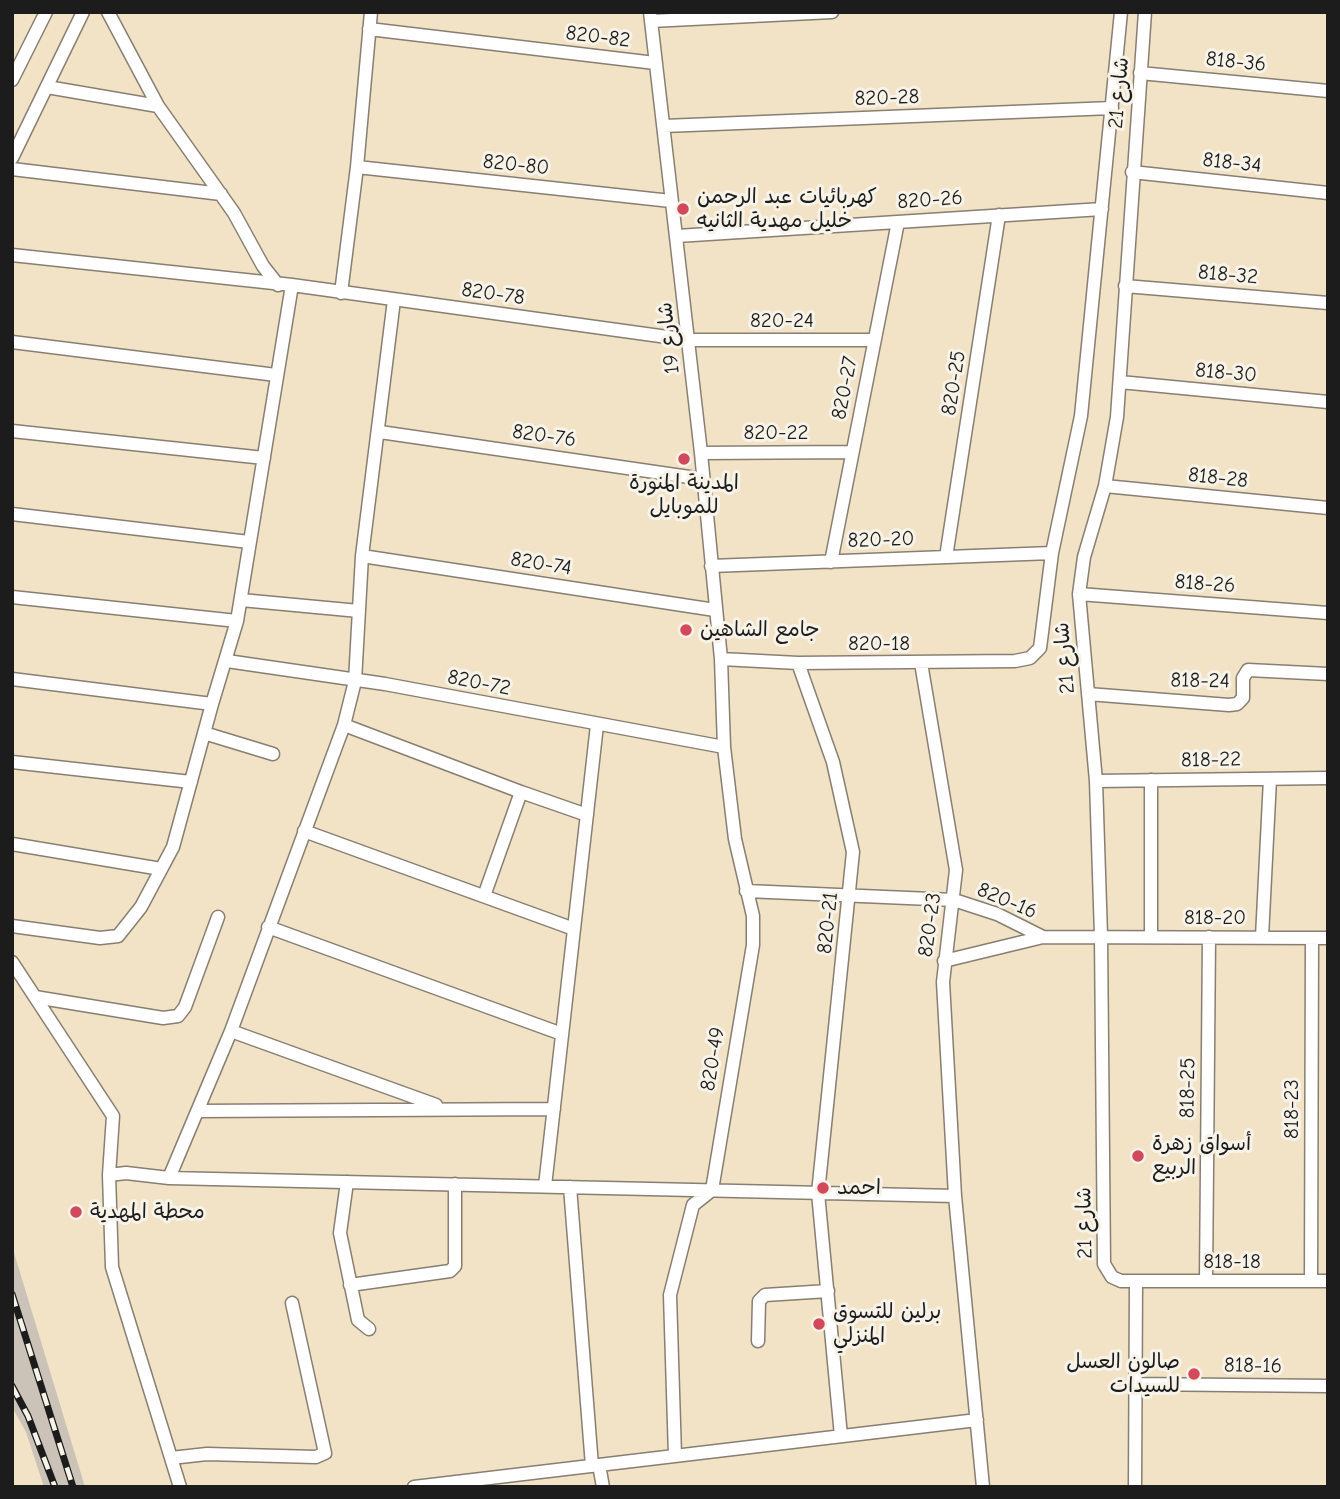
<!DOCTYPE html>
<meta charset="utf-8">
<style>
body{margin:0}
#map{position:relative;width:1340px;height:1499px;overflow:hidden;background:#f2e2c6;font-family:"Comic Neue",sans-serif}
canvas{display:block}
.frame{position:absolute;inset:0;border:14px solid #1c1c1c;pointer-events:none}
</style>
<div id="map">
<canvas width="1340" height="1499"></canvas>
<div class="frame"></div>
</div>
<script>
const ctx = document.querySelector('canvas').getContext('2d');
ctx.lineJoin = 'round';
function paint(path, color) { ctx.fillStyle = color; ctx.fill(path, 'evenodd'); }
const poly = rows => new Path2D(rows.map(r => 'M' + r).join(''));
function strokePath(path, color, width, dash) { ctx.strokeStyle = color; ctx.lineWidth = width; ctx.lineCap = dash ? 'butt' : 'round'; ctx.setLineDash(dash || []); ctx.stroke(path); }
function label(font, color, halo, rows, align = 'center') {
  ctx.font = font + ' "Comic Neue","Playpen Sans Arabic",sans-serif'; ctx.lineWidth = 6; ctx.setLineDash([]); ctx.textBaseline = 'middle'; ctx.strokeStyle = halo; ctx.fillStyle = color; for (const [text, x, y, turn = 0] of rows) {
    ctx.save(); ctx.translate(x, y); ctx.rotate((+turn || 0) * Math.PI / 180); ctx.textAlign = isNaN(turn) ? turn : align; if (halo) ctx.strokeText(text, 0, 0); ctx.fillText(text, 0, 0); ctx.restore();
  }
}
const industrial = poly([
 [12,1246,85,1487,44,1487,26,1432,12,1407]
]);
const minor = poly([
 [108,12,158,106,234,213,263,266,278,285],
 [650,12,701,453,721,659,724,747,735,839,753,916,753,945,712,1190,693,1205,670,1295,675,1456],
 [1145,12,1117,417,1105,486,1084,557,1079,594,1096,781,1101,936,1104,1264,1112,1277,1121,1281,1328,1281],
 [651,21,832,12],
 [369,29,655,63],
 [1140,73,1328,91],
 [12,80,46,12],
 [47,87,158,106],
 [664,126,1112,108],
 [12,158,83,12],
 [357,167,671,201],
 [12,169,221,194],
 [1132,172,1328,193],
 [677,236,1102,209],
 [12,255,292,285,689,340,874,340],
 [1125,286,1328,303],
 [341,293,357,167,371,12],
 [12,342,276,375],
 [1120,382,1328,402],
 [12,431,264,458],
 [380,432,703,479],
 [701,453,852,452],
 [1105,486,1328,508],
 [12,514,249,542],
 [362,556,715,610],
 [946,557,999,215],
 [831,562,898,222],
 [711,566,1052,553],
 [1079,594,1328,613],
 [12,597,237,621],
 [241,600,359,611],
 [721,659,798,663,1015,661,1030,658,1040,648,1052,553,1081,416,1121,12],
 [227,661,385,684,724,747],
 [798,663,833,762,853,852,818,1193,841,1436],
 [921,663,956,870,943,982,955,1196,983,1487],
 [12,679,212,704,237,621,292,285],
 [1088,694,1229,705,1237,704,1243,698,1243,678,1248,670,1328,674],
 [344,725,521,792],
 [204,733,273,754],
 [12,762,191,782],
 [1151,780,1151,936],
 [1096,781,1328,778],
 [304,831,574,929],
 [12,844,161,869],
 [746,891,954,900,997,914,1043,937],
 [484,896,521,792,587,815],
 [12,926,100,938,118,936,141,907,173,847,212,704],
 [268,927,562,1034],
 [1262,937,1270,779],
 [944,961,1043,937,1328,938],
 [12,962,113,1116,109,1175,112,1267,180,1487],
 [35,997,163,1018,178,1016,185,1007,218,917],
 [231,1031,436,1105],
 [198,1111,554,1109],
 [109,1175,126,1173,169,1178,955,1196],
 [169,1178,231,1031,344,725,355,681,362,556,394,300],
 [347,1182,340,1233,358,1320,369,1329],
 [545,1186,597,725],
 [570,1187,592,1466],
 [1206,1281,1209,937],
 [1311,1281,1312,938],
 [350,1285,450,1271,455,1266,455,1184],
 [758,1341,759,1301,765,1295,828,1291],
 [1135,1384,1328,1386],
 [171,1458,207,1454,316,1457,325,1453,292,1303],
 [599,1465,603,1487],
 [414,1487,977,1420],
 [1135,1487,1136,1281]
]);
const rail = poly([
 [12,1294,73,1487],
 [12,1386,28,1416,55,1487]
]);
const markers = [
 [683,209,7,"#d1495b"],
 [684,459,7,"#d1495b"],
 [686,630,7,"#d1495b"],
 [1138,1156,7,"#d1495b"],
 [823,1188,7,"#d1495b"],
 [76,1212,7,"#d1495b"],
 [819,1324,7,"#d1495b"],
 [1194,1374,7,"#d1495b"]
];
const streetNames = [
 ["820-82",598,37,7],
 ["818-36",1236,62,6],
 ["شارع 21",1119,93,-85],
 ["820-28",887,98,-2],
 ["818-34",1232,163,6],
 ["820-80",516,165,6],
 ["820-26",930,200,-4],
 ["818-32",1228,275,5],
 ["820-78",493,294,8],
 ["820-24",782,321],
 ["شارع 19",669,338,-96],
 ["818-30",1226,373,5],
 ["820-25",954,383,-81],
 ["820-27",845,388,-79],
 ["820-22",776,433],
 ["820-76",544,436,8],
 ["818-28",1218,478,6],
 ["820-20",881,540,-2],
 ["820-74",541,564,9],
 ["818-26",1205,584,4],
 ["820-18",879,644],
 ["شارع 21",1065,658,-95],
 ["818-24",1200,681,1],
 ["820-72",479,683,11],
 ["818-22",1211,760,-1],
 ["820-16",1007,901,23],
 ["818-20",1215,918],
 ["820-21",828,923,-84],
 ["820-23",930,925,-82],
 ["820-49",713,1059,-81],
 ["818-25",1188,1088,-89],
 ["818-23",1292,1109,-90],
 ["شارع 21",1085,1223,-91],
 ["818-18",1232,1262],
 ["818-16",1253,1366,1]
];
const poiNames = [
 ["كهربائيات عبد الرحمن",697,197],
 ["خليل مهدية الثانيه",697,221],
 ["المدينة المنورة",684,483,"center"],
 ["للموبايل",684,507,"center"],
 ["جامع الشاهين",700,630],
 ["أسواق زهرة",1152,1144],
 ["الربيع",1152,1168],
 ["احمد",837,1188],
 ["محطة المهدية",90,1212],
 ["برلين للتسوق",833,1312],
 ["المنزلي",833,1336],
 ["صالون العسل",1180,1362,"right"],
 ["للسيدات",1180,1386,"right"]
];
paint(industrial, '#cbc3b8');
strokePath(minor, '#877f71', 15);
strokePath(minor, '#fff', 12);
strokePath(rail, '#1c1c1c', 7);
strokePath(rail, '#f7f3e8', 4.5, [13]);
for (const [x, y, r, color] of markers) { const dot = new Path2D(); dot.arc(x, y, r, 0, 2 * Math.PI); ctx.fillStyle = color; ctx.fill(dot); strokePath(dot, '#f7f3e8', 2.5); }
label('21px', '#1c1c1c', '#f7f3e8', streetNames);
label('21px', '#1c1c1c', '#f7f3e8', poiNames, 'left');
</script>
